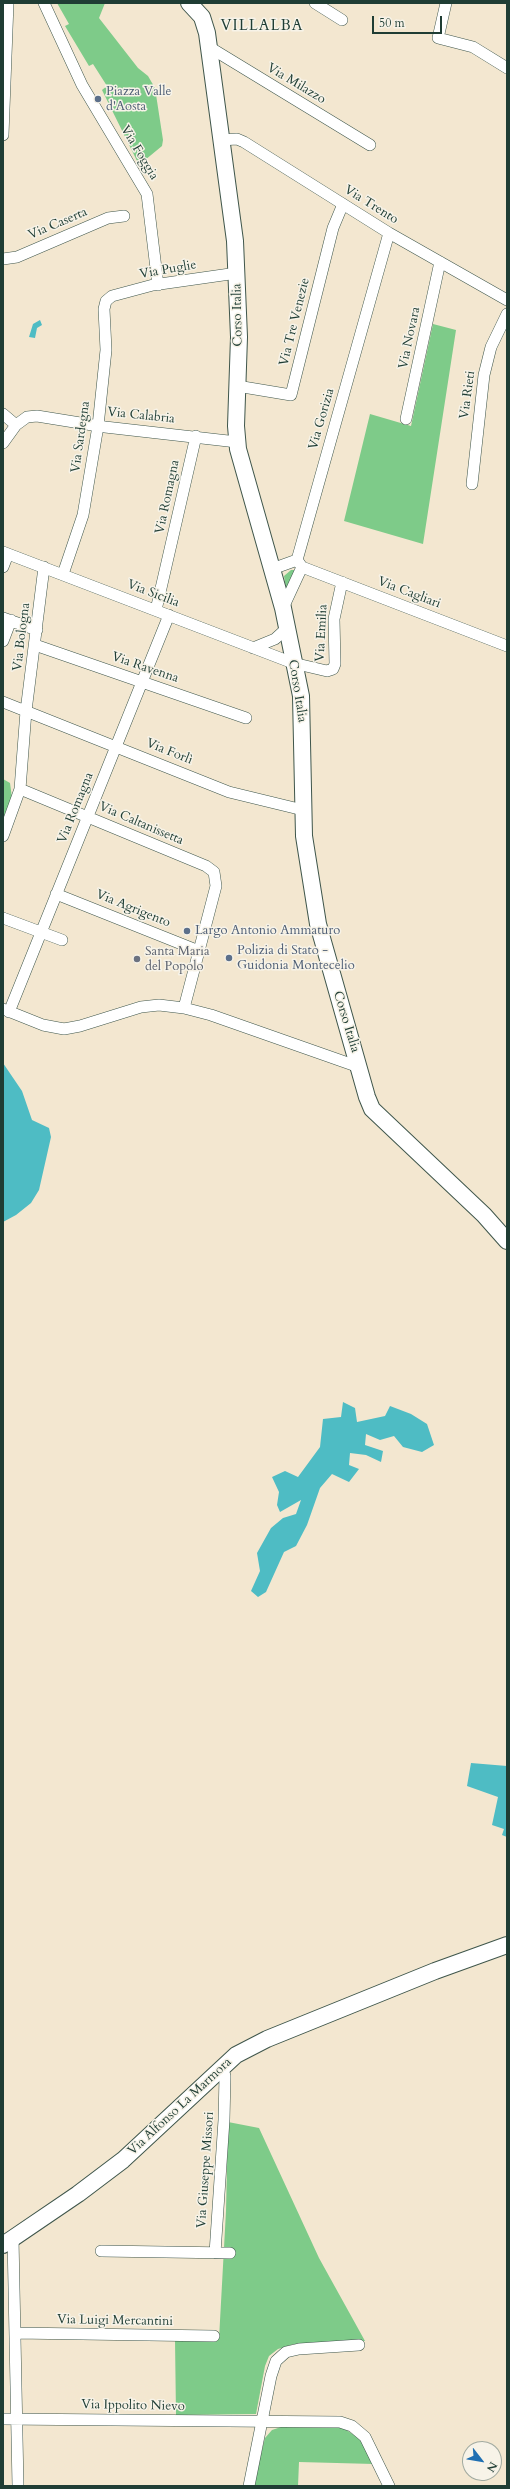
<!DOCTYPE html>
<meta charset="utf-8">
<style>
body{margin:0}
#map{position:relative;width:510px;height:2489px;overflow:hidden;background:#f3e7d0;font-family:Cardo,serif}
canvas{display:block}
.frame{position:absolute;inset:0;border:4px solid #1f3d34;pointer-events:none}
.north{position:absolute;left:462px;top:2441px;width:40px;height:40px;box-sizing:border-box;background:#f7f3e8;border:1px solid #a1aaa0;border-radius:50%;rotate:121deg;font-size:11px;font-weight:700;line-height:16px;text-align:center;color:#1f3d34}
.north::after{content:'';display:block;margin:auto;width:14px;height:18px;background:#1f6fb2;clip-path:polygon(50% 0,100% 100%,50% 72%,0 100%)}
.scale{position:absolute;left:372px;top:16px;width:70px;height:18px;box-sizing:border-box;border:2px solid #1f3d34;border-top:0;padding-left:5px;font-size:12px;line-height:14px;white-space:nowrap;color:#1f3d34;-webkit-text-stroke:3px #f7f3e8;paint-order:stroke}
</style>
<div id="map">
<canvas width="510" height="2489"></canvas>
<div class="frame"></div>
<div class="north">N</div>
<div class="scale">50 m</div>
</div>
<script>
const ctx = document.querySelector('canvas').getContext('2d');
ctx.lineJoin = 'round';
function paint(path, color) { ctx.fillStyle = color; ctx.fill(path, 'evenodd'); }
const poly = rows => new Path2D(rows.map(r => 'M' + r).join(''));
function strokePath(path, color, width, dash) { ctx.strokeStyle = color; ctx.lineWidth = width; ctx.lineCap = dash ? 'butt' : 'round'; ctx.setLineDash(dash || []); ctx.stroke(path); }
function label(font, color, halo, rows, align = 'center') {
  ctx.font = font + ' Cardo,serif'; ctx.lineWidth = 3; ctx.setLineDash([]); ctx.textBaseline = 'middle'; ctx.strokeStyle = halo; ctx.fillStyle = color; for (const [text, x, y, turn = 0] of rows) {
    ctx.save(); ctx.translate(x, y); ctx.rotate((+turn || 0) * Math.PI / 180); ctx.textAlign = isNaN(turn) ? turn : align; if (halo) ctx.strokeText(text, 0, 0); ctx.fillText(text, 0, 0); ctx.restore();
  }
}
const green = poly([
 [57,3,105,3,99,18,138,68,148,76,155,88,163,140,162,146,139,165,102,90,107,86,93,64,89,66,65,26,69,24],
 [433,324,456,330,423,544,344,521,370,414,411,426],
 [291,570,296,570,287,594,284,576],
 [3,779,10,783,12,798,3,821],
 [228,2122,259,2128,319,2258,365,2341,294,2344,278,2349,269,2356,265,2366,256,2414,176,2415,175,2340,219,2339,226,2211],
 [281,2427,343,2428,359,2438,374,2464,299,2462,298,2486,253,2486,265,2438,272,2430]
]);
const water = poly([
 [40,320,42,325,37,328,35,338,29,337,33,324],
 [3,1063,22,1091,32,1120,49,1128,51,1137,39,1190,31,1203,16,1215,3,1222],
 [343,1402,355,1408,357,1422,385,1416,390,1406,411,1414,427,1424,434,1445,422,1452,403,1447,394,1436,380,1440,366,1434,365,1445,383,1451,381,1462,366,1455,350,1453,349,1465,359,1469,349,1482,332,1474,320,1488,307,1525,296,1546,284,1552,266,1592,258,1597,251,1591,260,1571,257,1553,271,1528,283,1518,296,1514,301,1500,280,1512,277,1505,279,1492,272,1477,285,1471,298,1477,320,1447,323,1419,341,1417],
 [471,1763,507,1766,507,1837,502,1835,504,1829,492,1825,498,1797,467,1786]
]);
const street = poly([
 [44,3,82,85,147,194,158,285],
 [315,3,342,20],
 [446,3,438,38,473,47,507,68],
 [209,47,370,145],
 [3,135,8,3],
 [220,140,237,139,244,142,389,233,507,300],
 [3,259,17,257,108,218,124,216],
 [237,386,291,395,333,228,343,204],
 [3,414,16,425,27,417,37,416,105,427,237,442],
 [406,419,440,262],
 [3,443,16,425],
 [472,484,484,375,491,347,507,314],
 [3,552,293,663,327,671,333,669,335,664,334,619,342,582],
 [3,567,8,554],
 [302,567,507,646],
 [272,569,297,560],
 [63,574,83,515,98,426,106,350,104,309,106,301,112,296,153,285,237,273],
 [283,608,302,567,297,560,389,233],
 [156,610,196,436],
 [3,618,37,630],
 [3,641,11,620],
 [35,645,246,718],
 [253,648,275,639,287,628],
 [3,702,229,792,303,810],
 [20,789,206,866,214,872,216,886,184,1008],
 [3,836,20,789,26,711,44,567],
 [56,894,199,951],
 [3,918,62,940],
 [3,1009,43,1025,64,1029,80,1026,141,1007,159,1005,184,1008,211,1015,359,1067],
 [9,1012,169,615],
 [13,2238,18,2486],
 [101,2251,230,2253],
 [215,2253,224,2120,225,2076,222,2066],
 [16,2333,214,2336],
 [3,2419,340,2422,352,2426,365,2437,389,2486],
 [249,2486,271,2376,276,2361,286,2352,299,2349,359,2345]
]);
const secondary = poly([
 [189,3,202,17,207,33,235,241,239,337,236,426,238,449,283,608,301,696,304,836,318,924,367,1097,372,1109,484,1215,507,1241],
 [3,2245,78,2194,123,2160,236,2055,267,2039,435,1971,507,1945]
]);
const markers = [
 [98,99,4,"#5c6f8a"],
 [187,931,4,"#5c6f8a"],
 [229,958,4,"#5c6f8a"],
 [137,959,4,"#6b7280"]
];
const streetNames = [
 ["Via Milazzo",296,84,31],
 ["Via Foggia",139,153,59],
 ["Via Trento",371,205,32],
 ["Via Caserta",58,224,-23],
 ["Via Puglie",168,270,-10],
 ["Corso Italia",238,315,-91],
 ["Via Tre Venezie",295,322,-76],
 ["Via Novara",410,338,-78],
 ["Via Rieti",468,395,-82],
 ["Via Calabria",141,416,6],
 ["Via Gorizia",322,419,-74],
 ["Via Sardegna",81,437,-82],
 ["Via Romagna",168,497,-78],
 ["Via Cagliari",409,593,21],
 ["Via Sicilia",153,594,21],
 ["Via Emilia",322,633,-87],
 ["Via Bologna",22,637,-83],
 ["Via Ravenna",145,668,19],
 ["Corso Italia",297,691,81],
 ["Via Forlì",169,752,22],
 ["Via Romagna",76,808,-68],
 ["Via Caltanissetta",141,824,23],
 ["Via Agrigento",133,909,22],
 ["Corso Italia",346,1022,73],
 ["Via Alfonso La Marmora",180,2107,-43],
 ["Via Giuseppe Missori",206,2170,-86],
 ["Via Luigi Mercantini",115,2321,1],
 ["Via Ippolito Nievo",133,2406,1]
];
const serviceNames = [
 ["Piazza Valle",106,92],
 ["d'Aosta",106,107],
 ["Largo Antonio Ammaturo",195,931],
 ["Polizia di Stato -",237,951],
 ["Guidonia Montecelio",237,966]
];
const worshipNames = [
 ["Santa Maria",145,952],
 ["del Popolo",145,967]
];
const quarterNames = [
 ["VILLALBA",262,27]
];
paint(green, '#7ecb89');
paint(water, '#4ebcc4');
strokePath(street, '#3f564b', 12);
strokePath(secondary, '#3f564b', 18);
strokePath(street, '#fff', 11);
strokePath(secondary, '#fff', 16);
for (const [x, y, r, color] of markers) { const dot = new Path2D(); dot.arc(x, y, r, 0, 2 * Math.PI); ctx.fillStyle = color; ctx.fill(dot); strokePath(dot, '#f7f3e8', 1.5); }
label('13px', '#1f3d34', '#f7f3e8', streetNames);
label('13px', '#4e5e75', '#f7f3e8', serviceNames, 'left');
label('13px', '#5b616d', '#f7f3e8', worshipNames, 'left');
ctx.letterSpacing = '1px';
label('15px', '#1f3d34', '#f7f3e8', quarterNames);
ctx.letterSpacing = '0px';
</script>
